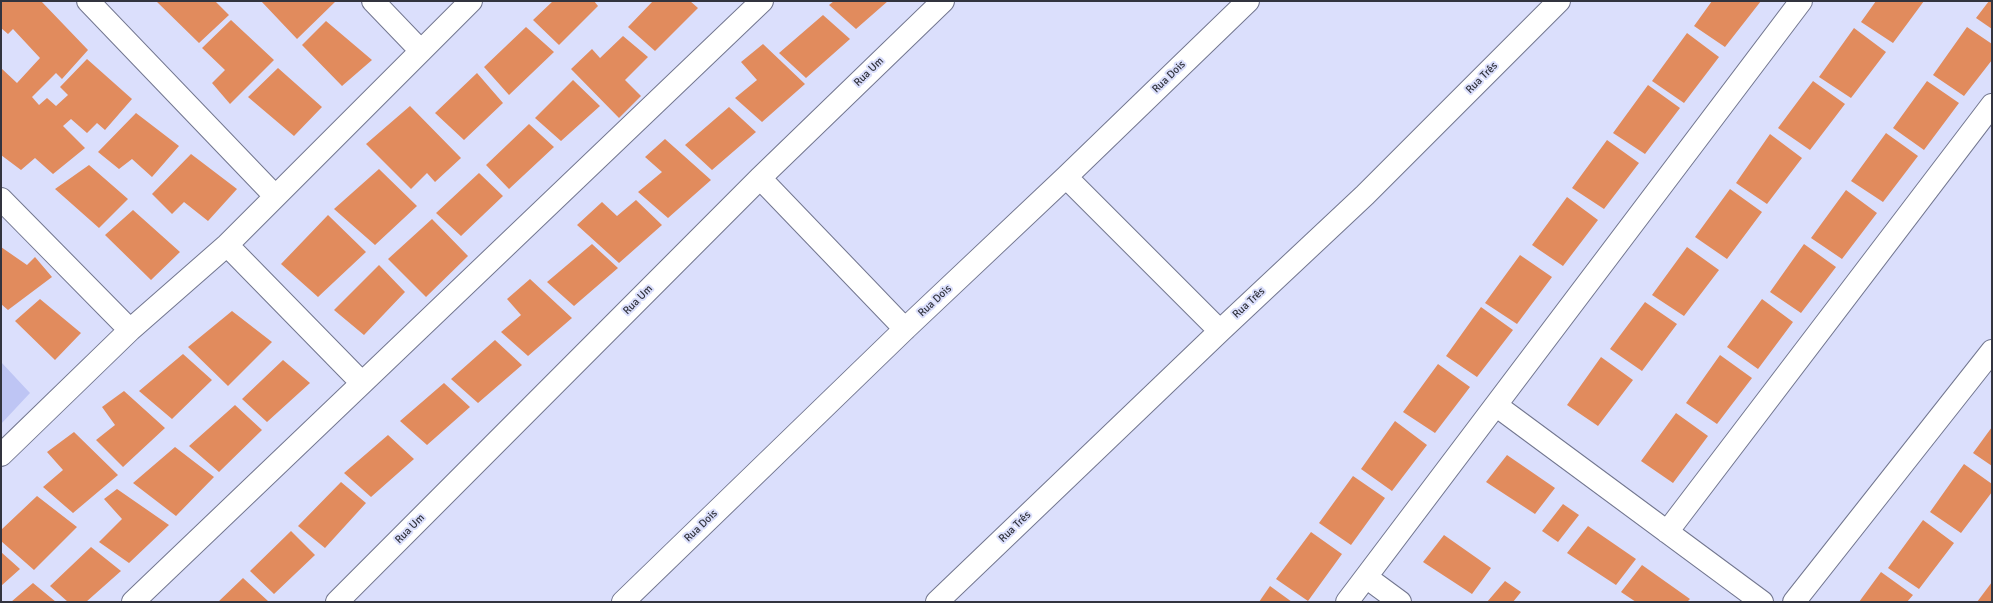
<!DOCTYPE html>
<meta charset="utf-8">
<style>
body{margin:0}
#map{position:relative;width:1993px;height:603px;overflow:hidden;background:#dbdffc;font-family:Signika,sans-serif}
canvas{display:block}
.frame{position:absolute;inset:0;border:2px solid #32343f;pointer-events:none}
</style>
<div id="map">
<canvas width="1993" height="603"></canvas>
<div class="frame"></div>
</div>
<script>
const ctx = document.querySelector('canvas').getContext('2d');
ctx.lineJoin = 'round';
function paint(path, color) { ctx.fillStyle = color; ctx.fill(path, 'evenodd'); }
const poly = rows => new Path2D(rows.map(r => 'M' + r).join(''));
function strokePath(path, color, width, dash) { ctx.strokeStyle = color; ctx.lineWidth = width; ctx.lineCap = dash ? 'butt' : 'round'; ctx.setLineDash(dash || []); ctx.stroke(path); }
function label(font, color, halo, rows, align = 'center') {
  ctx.font = font + ' Signika,sans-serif'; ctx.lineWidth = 4; ctx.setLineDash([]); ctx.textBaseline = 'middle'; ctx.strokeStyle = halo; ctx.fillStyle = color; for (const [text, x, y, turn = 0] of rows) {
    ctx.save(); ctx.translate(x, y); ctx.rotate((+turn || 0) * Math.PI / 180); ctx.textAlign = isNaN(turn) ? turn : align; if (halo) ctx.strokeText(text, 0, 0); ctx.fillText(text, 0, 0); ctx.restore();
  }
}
const green = poly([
 [1,362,30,393,1,424]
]);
const building = poly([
 [1,1,41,1,88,50,62,79,56,73,32,97,39,105,47,98,56,106,68,95,60,87,87,59,132,99,105,130,97,123,87,133,71,119,63,126,85,148,53,174,35,158,21,170,1,155,1,68,17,83,40,58,13,29,8,34,1,28],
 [156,1,215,1,229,15,199,43],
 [261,1,336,1,297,39],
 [553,1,594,1,598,6,559,45,533,20],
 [653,1,690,1,698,8,655,51,628,27],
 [834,1,888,1,856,29,829,5],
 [1712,1,1761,1,1725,47,1694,26],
 [1876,1,1924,1,1893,43,1861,22],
 [1989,1,1992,1,1992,29,1976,18],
 [823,15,850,39,806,78,779,53],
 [231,20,274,60,230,104,212,83,225,70,202,48],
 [326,21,372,60,342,86,302,45],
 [526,27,554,52,509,95,484,67],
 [1967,27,1992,44,1992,60,1964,96,1933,75],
 [1854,28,1886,52,1851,98,1819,77],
 [1687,33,1719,57,1684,103,1652,81],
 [623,36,648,57,625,80,641,96,619,118,571,69,592,49,600,58],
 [763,44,805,84,762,122,735,98,757,80,741,62],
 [278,68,322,107,294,136,248,97],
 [477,73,503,103,464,140,435,113],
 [573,80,600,106,561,141,535,118],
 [1813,81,1845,104,1810,150,1778,128],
 [1927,81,1959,103,1924,150,1893,128],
 [1648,85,1680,108,1645,154,1613,133],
 [410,106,461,158,435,182,427,173,411,189,366,144],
 [729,107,756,132,712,170,685,145],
 [136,113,179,146,152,177,132,159,119,169,98,152],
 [529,124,554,147,509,189,486,165],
 [1886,133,1918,156,1883,202,1851,181],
 [1770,134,1802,158,1767,204,1736,183],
 [665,139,711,180,668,218,638,192,662,172,645,157],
 [1607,140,1639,163,1604,209,1572,188],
 [191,154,237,189,208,221,184,202,172,214,152,194],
 [89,165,128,199,99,228,55,189],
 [379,169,417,206,375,245,334,209],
 [479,173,503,196,461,236,436,213],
 [1730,189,1762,212,1727,259,1695,237],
 [1846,190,1877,213,1842,259,1811,238],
 [1567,197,1598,220,1563,266,1532,245],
 [636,200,662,225,619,263,577,225,602,202,617,216],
 [133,210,180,252,151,280,105,235],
 [328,215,366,252,318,297,281,264],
 [432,219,468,256,426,297,388,259],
 [592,244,618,268,574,306,547,282],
 [1804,244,1836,267,1801,313,1770,292],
 [1,247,27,265,35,257,52,277,8,310,1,304],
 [1687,247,1719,270,1684,316,1652,295],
 [1520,255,1552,277,1517,324,1485,303],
 [379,265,405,292,364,335,334,310],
 [530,279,572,318,528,356,501,332,521,315,507,299],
 [40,299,81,333,55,360,15,321],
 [1762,299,1793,322,1758,369,1727,347],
 [1645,302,1677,324,1642,371,1610,349],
 [1481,307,1513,330,1477,377,1446,356],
 [232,311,272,342,228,386,188,347],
 [495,340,522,365,478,403,451,379],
 [183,354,212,380,172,419,139,391],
 [1720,355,1752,378,1717,424,1686,403],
 [1601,357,1633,380,1598,426,1567,405],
 [283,360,310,383,267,422,242,399],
 [1438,364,1470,387,1435,433,1403,412],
 [444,383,470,407,427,445,400,421],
 [124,391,165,428,123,467,96,440,115,425,102,407],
 [235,405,262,430,219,472,189,446],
 [1676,413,1708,436,1673,483,1641,461],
 [1395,421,1427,445,1392,491,1361,469],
 [1992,427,1992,466,1973,453],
 [74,432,118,475,73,513,43,487,63,470,47,452],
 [388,435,414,459,371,497,344,473],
 [175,447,214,477,176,516,133,483],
 [1507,455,1555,488,1535,514,1486,482],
 [1964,464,1992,484,1992,492,1961,533,1930,512],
 [1353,476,1385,498,1351,545,1319,523],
 [341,482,366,503,325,548,298,526],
 [117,489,169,525,129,563,99,542,122,519,104,499],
 [37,496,77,527,34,570,1,541,1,530],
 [1563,504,1579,515,1558,542,1542,531],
 [1923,520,1954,543,1919,589,1888,568],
 [1588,526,1636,559,1616,585,1567,553],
 [291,531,315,555,274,594,250,571],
 [1311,532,1342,554,1308,601,1276,579],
 [1444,535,1491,568,1472,594,1423,562],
 [91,547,121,571,86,602,68,602,50,586],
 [1,552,20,569,1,586],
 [1642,565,1690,599,1687,602,1636,602,1621,592],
 [1881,572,1913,595,1907,602,1859,602],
 [243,578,268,601,218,602],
 [1505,581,1521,592,1513,602,1487,602],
 [1992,582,1992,602,1977,602],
 [33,583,56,602,11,602],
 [1270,586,1292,602,1259,602]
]);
const minor = poly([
 [88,1,275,196],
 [373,1,421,51],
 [1066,177,1220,331],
 [760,178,905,329],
 [1,199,130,330],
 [227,245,362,383],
 [1497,406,1762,602],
 [1,455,130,330,227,245,471,1],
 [1667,532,1992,105],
 [1366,577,1400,602],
 [133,602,762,1],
 [337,602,760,178,943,1],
 [623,602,905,329,1066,177,1248,1],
 [937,602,1220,331,1365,195,1559,1],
 [1347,602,1801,1],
 [1794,602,1992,351]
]);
const streetNames = [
 ["Rua Um",869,72,-44],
 ["Rua Dois",1169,77,-44],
 ["Rua Três",1482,78,-45],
 ["Rua Um",638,300,-45],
 ["Rua Dois",935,301,-43],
 ["Rua Três",1249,303,-43],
 ["Rua Dois",701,526,-44],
 ["Rua Três",1015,527,-44],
 ["Rua Um",410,529,-45]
];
paint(green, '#bec5f4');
paint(building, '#e18b5d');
strokePath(minor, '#72768f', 24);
strokePath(minor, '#fff', 22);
label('11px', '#32343f', '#dbdffc', streetNames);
</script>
